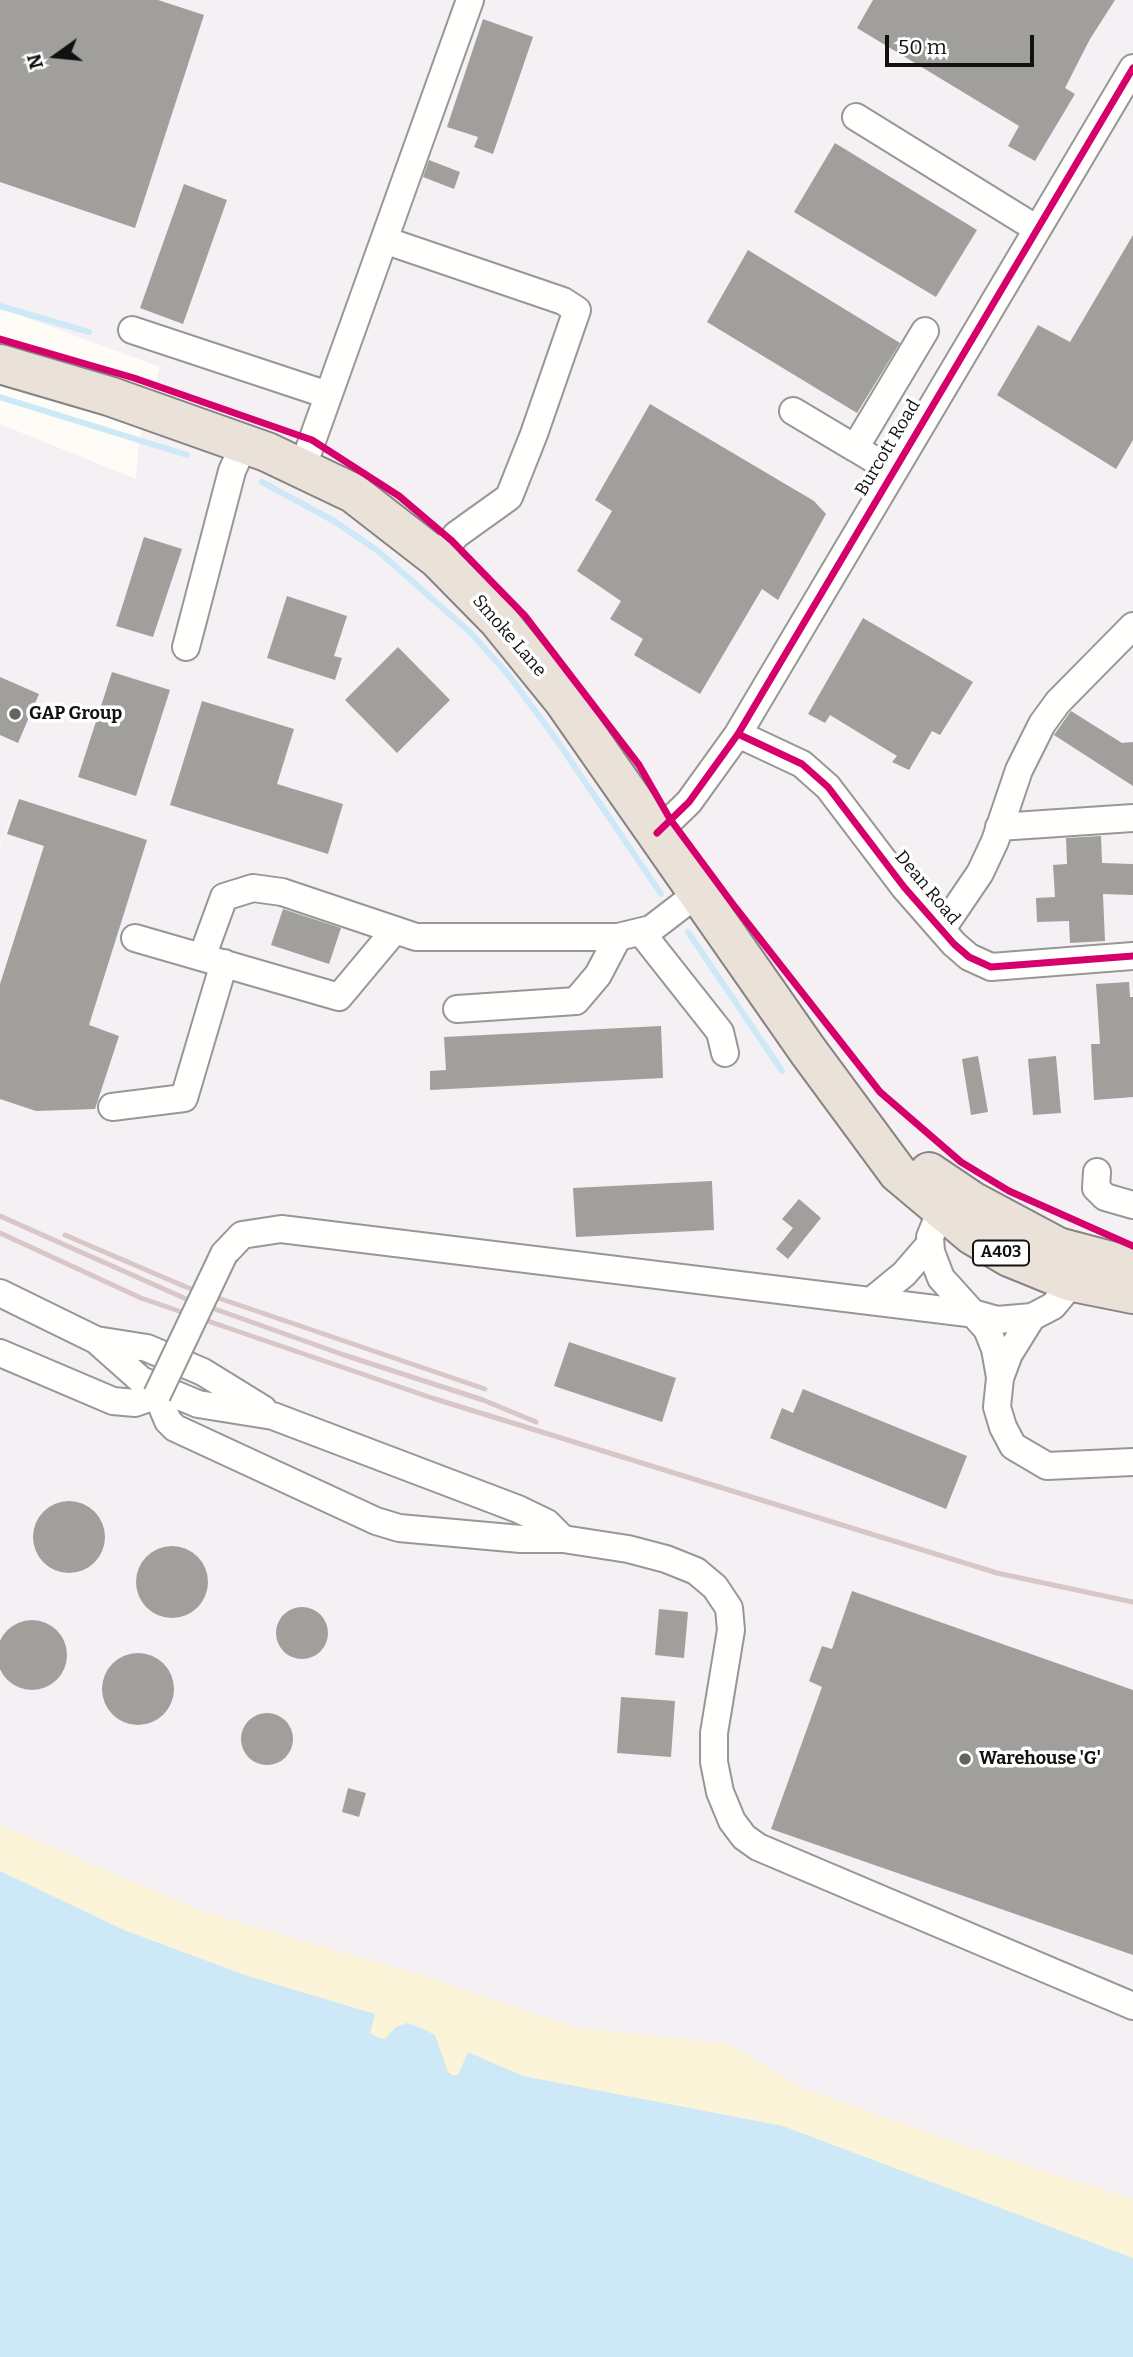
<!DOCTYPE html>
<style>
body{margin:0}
#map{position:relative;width:1133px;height:2357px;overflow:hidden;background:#fdfcf7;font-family:Bitter,serif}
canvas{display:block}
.north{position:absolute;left:21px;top:21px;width:70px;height:70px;-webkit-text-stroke:5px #fff;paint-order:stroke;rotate:255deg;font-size:19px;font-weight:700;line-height:28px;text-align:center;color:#111}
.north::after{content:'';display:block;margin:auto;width:24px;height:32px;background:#111;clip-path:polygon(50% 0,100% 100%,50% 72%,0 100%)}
.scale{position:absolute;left:885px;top:35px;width:149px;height:32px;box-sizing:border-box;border:4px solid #111;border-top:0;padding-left:9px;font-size:21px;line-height:24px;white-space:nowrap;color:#111;-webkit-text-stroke:5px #fff;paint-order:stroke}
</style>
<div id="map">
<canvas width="1133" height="2357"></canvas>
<div class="north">N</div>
<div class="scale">50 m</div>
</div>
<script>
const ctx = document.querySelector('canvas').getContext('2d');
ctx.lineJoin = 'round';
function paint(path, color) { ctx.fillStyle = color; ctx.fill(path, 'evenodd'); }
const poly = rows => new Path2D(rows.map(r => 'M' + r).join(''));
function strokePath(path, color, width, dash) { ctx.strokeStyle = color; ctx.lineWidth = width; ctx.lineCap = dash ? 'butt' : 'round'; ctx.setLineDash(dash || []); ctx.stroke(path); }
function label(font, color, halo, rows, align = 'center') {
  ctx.font = font + ' Bitter,serif'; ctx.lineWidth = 7; ctx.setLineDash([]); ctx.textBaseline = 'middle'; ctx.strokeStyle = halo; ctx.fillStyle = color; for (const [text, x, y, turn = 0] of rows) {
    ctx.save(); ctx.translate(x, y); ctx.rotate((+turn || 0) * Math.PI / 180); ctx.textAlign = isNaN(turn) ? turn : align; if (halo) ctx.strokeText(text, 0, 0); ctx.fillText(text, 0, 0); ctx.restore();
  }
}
const industrial = poly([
 [0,0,1133,0,1133,2256,786,2125,438,2037,0,1863,0,847,32,764,0,844,0,424,136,479,139,440,160,367,0,308]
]);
const sand = poly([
 [0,1825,204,1912,425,1976,573,2027,729,2044,802,2088,972,2148,1133,2199,1133,2266,744,2120,724,2117,525,2131,411,2050,0,1910]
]);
const water = poly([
 [0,1871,124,1930,245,1975,375,2014,370,2033,377,2037,385,2039,396,2027,407,2023,421,2028,435,2035,448,2072,453,2075,458,2075,468,2052,523,2076,783,2126,1133,2258,1133,2357,0,2357]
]);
const stream = poly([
 [0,306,89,332],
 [0,397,187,455],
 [262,482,334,521,378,551,471,633,510,677,556,739,661,894],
 [688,932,782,1071]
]);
const building = poly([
 [0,0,158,0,204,15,135,228,0,182],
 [873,0,1115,0,1090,39,1065,88,1075,94,1035,161,1008,146,1019,126,857,28],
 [483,19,533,37,493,154,474,147,478,137,447,127],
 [835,143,977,230,936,297,794,212],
 [429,160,460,172,454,189,423,177],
 [184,184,227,200,183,324,140,308],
 [1133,235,1133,440,1116,469,997,395,1038,325,1070,342],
 [748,250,900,343,857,413,707,322],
 [650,404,814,501,826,514,778,600,762,589,700,694,634,655,643,639,610,619,621,601,577,571,612,511,595,500],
 [144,537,182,549,153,637,116,626],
 [287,596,347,616,334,656,342,658,335,680,267,658],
 [863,618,973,682,940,735,932,731,909,770,892,762,897,756,830,715,825,723,808,714],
 [398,647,450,700,397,753,345,700],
 [112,672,170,690,136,796,78,777],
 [0,677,39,694,18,743,0,735],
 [202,701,294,729,277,784,343,804,328,854,170,805],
 [1071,711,1122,743,1133,742,1133,786,1054,735],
 [19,799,147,840,89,1025,119,1036,95,1109,36,1111,0,1099,0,984,44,846,7,834],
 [1101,836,1102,863,1133,864,1133,895,1103,894,1105,941,1070,943,1069,921,1037,922,1036,898,1055,897,1053,865,1067,864,1066,838],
 [283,909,341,928,329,964,271,945],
 [1129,982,1130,997,1133,997,1133,1097,1094,1100,1091,1044,1100,1044,1096,984],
 [661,1026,663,1078,430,1090,430,1071,446,1070,444,1037],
 [978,1056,988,1112,971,1115,962,1059],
 [1056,1056,1061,1113,1033,1115,1028,1059],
 [712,1181,714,1230,576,1237,573,1188],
 [799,1199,821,1218,788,1259,776,1249,793,1228,782,1219],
 [569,1342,676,1378,662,1422,554,1386],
 [803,1389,967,1456,946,1509,770,1438,782,1408,793,1413],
 '33 1537a36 36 0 1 1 72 0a36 36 0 1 1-72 0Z',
 '136 1582a36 36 0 1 1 72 0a36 36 0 1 1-72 0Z',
 [852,1591,1133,1690,1133,1955,771,1829,822,1687,809,1681,822,1646,832,1649],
 '276 1633a26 26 0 1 1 52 0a26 26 0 1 1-52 0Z',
 [659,1609,688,1612,684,1658,655,1655],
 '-3 1655a35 35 0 1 1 70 0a35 35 0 1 1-70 0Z',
 '102 1689a36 36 0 1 1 72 0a36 36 0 1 1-72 0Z',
 [621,1697,675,1701,671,1757,617,1753],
 '241 1739a26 26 0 1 1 52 0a26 26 0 1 1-52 0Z',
 [348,1788,366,1793,359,1817,342,1812]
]);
const minor = poly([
 [856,117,1037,229],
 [384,240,563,301,577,310,534,434,509,497,456,535,438,559],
 [132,330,328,395],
 [793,411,855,448],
 [302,469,470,0],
 [893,471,855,448,925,331],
 [186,647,232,471,244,444],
 [738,734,802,764,828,787,904,887,954,944,969,957,991,967,1133,956],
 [999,827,1133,818],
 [657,833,689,802,738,734,1133,68],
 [942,929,980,873,995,841,1019,770,1042,724,1058,702,1133,626],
 [641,932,720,1032,725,1053],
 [135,938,339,997,395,930],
 [202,957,224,897,253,888,282,892,416,937,618,937,651,929,698,893],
 [457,1009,576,1001,598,975,618,937],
 [112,1107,184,1098,224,963],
 [1097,1172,1096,1188,1105,1197,1133,1205],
 [956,1202,942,1212,936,1222,930,1237,931,1252,941,1278,987,1329,995,1349,1000,1377],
 [224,1254,242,1235,281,1229,976,1314,997,1320,1032,1317],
 [1069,1267,1063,1294,1053,1306,1032,1317,1009,1354,1000,1378,997,1407,1003,1427,1013,1446,1047,1466,1133,1462],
 [0,1293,96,1340,141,1380,198,1404,273,1416,518,1509,547,1523,563,1539],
 [871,1301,904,1274,930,1244],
 [96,1340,147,1348,203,1372,263,1409],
 [0,1353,113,1401,135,1403,157,1395,168,1421,175,1428,376,1521,399,1528,521,1539,563,1539,628,1549,666,1559,696,1571,715,1587,729,1608,731,1630,714,1733,714,1762,720,1792,732,1821,744,1837,758,1847,1133,2006]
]);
const highway = poly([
 [0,364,109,396,267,452,353,493,438,559,498,620,563,700,808,1051,898,1173,972,1235,1009,1257,1068,1281,1133,1294],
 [929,1172,972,1201,1058,1247,1133,1267]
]);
const rail = poly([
 [0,1216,184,1298,344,1355,483,1400,536,1422],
 [0,1233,141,1298,432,1398,997,1573,1133,1602],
 [65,1235,186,1287,485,1389]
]);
const minorBridge = poly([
 [157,1395,224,1254]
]);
const cycleway = poly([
 [0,339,134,378,312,440,399,496,452,541,525,616,639,765,670,819,735,907,880,1092,961,1162,1009,1191,1133,1246],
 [738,734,802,764,828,787,904,887,954,944,969,957,991,967,1133,956],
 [657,833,689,802,738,734,1133,68]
]);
const markers = [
 [15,714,7,"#646362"],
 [965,1759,7,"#646362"]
];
const shields = [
 [1001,1253,56]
];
const shieldNames = [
 ["A403",1001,1253]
];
const streetNames = [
 ["Burcott Road",888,448,-59],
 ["Smoke Lane",509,636,49],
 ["Dean Road",927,888,50]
];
const poiNames = [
 ["GAP Group",29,714],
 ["Warehouse 'G'",979,1759]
];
paint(industrial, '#f5f0f3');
paint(sand, '#fcf4d9');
paint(water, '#cde8f7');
strokePath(stream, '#cde8f7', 6);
paint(building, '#a19f9c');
strokePath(minor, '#979795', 30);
strokePath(highway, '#858482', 42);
strokePath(minor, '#fffffe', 26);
strokePath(highway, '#eae1d8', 38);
strokePath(rail, '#d9c6c7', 5);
strokePath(minorBridge, '#979795', 30, []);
strokePath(minorBridge, '#fffffe', 26);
strokePath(cycleway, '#d6006c', 7);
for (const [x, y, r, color] of markers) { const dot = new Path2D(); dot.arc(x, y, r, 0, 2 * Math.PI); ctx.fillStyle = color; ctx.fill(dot); strokePath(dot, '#fff', 2.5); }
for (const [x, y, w] of shields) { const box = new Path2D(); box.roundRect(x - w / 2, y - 12.5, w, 25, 5); ctx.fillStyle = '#fff'; ctx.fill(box); strokePath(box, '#111', 2); }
label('bold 16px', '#111', null, shieldNames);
label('18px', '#111', '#fff', streetNames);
label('bold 18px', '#111', '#fff', poiNames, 'left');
</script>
